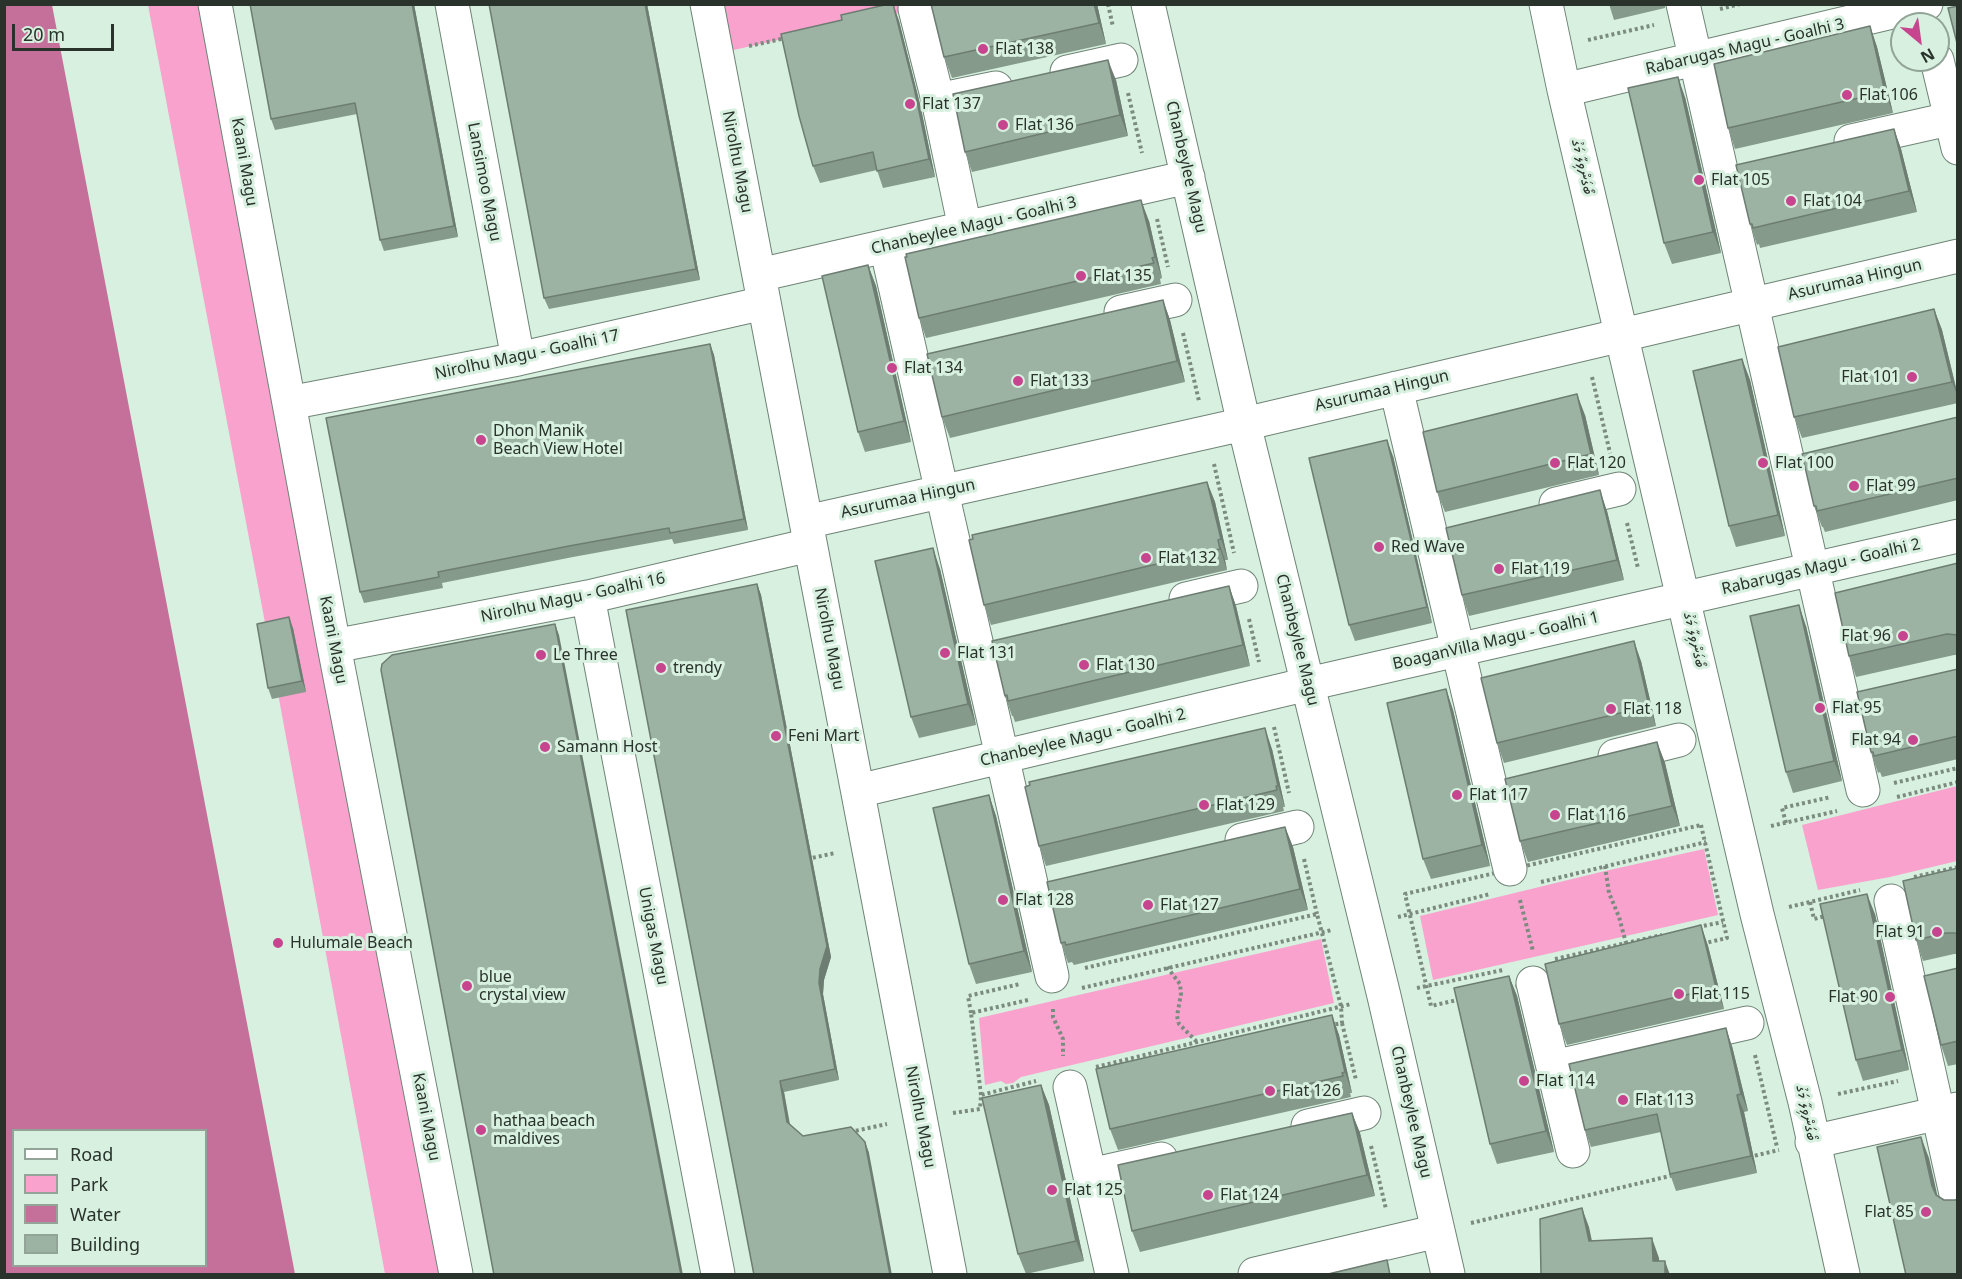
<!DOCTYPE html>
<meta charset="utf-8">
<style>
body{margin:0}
#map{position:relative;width:1962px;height:1279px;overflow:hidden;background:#d8f0df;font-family:"Noto Sans",sans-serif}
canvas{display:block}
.frame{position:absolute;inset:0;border:6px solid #29322b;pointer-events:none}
.legend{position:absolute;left:12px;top:1129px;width:195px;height:138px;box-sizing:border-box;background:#d8f0df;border:2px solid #92a497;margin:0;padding:8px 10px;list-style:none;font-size:18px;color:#29322b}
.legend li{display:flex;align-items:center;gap:12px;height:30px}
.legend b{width:30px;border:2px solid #92a497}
.north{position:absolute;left:1890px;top:12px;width:60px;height:60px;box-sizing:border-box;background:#d8f0df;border:2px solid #92a497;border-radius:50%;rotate:151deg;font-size:16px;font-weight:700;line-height:24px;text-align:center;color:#29322b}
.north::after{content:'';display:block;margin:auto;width:21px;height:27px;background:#c7458e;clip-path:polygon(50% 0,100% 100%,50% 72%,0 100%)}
.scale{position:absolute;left:12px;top:24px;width:102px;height:27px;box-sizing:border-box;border:3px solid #29322b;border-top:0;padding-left:8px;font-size:18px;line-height:21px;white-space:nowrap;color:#29322b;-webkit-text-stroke:4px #d8f0df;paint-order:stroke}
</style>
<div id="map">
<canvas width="1962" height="1279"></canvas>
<div class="frame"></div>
<ul class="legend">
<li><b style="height:8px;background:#fff"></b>Road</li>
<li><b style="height:16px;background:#f9a2cd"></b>Park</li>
<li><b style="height:16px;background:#c56f9b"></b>Water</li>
<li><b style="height:16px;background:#9cb3a3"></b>Building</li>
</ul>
<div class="north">N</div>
<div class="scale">20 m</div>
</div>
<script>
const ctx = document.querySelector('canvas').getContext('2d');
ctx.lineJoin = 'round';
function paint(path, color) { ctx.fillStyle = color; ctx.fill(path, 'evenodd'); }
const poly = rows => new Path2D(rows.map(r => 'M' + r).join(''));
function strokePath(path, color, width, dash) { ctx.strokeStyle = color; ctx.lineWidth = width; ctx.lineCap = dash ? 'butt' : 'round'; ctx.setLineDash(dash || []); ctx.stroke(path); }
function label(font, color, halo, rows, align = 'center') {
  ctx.font = font + ' "Noto Sans","Noto Sans Thaana",sans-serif'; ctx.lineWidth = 6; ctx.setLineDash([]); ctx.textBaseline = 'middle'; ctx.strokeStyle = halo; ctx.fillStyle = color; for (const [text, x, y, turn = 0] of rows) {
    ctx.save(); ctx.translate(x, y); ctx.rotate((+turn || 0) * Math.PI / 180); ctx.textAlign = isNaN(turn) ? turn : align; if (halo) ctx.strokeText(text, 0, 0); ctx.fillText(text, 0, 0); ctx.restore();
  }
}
const green = poly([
 [707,4,933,5,716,54],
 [148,5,210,5,456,1274,385,1274,263,612],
 [1957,786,1957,861,1890,877,1818,890,1802,825],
 [1704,849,1718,915,1433,980,1420,916,1605,871],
 [1321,939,1334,1003,1021,1077,1013,1083,1006,1084,1001,1081,985,1085,979,1018]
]);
const water = poly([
 [52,4,52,5,295,1274,5,1274,4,5],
 [14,1130,206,1130,206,1266,14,1266]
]);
const path = poly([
 [1108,4,1113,27],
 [1720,9,1740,4],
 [1588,40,1654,25],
 [749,46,786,38],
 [1128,93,1142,153],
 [1157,219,1168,267],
 [1183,333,1199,401],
 [1592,377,1611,457],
 [1214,464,1234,553],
 [1627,523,1638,568],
 [1249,619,1259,662],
 [1274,727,1289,793],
 [1894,783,1958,768],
 [1897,797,1958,782],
 [1786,823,1782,808,1831,797],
 [1701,825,1727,938,1431,1006,1405,894,1701,825],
 [1771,826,1837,811],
 [807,859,835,853],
 [1304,859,1317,914],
 [1605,866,1609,893,1619,917,1626,943],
 [1914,877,1958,867],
 [1541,882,1706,842],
 [1520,900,1533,951],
 [1810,902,1814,919,1825,916],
 [1789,907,1860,890],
 [1398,917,1490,894],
 [1698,927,1723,922],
 [1555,959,1662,935],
 [1167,967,1180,984,1181,994,1177,1016,1179,1024,1196,1041],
 [1085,968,1317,914,1341,1006,1342,1023,1331,1025],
 [1082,988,1332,930],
 [1417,988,1503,970],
 [1053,1009,1053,1017,1063,1039,1063,1056],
 [971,1013,968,996,1020,984],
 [1342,1023,1356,1080],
 [1755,1055,1777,1147],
 [1096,1067,1351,1004],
 [1838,1094,1898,1081],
 [981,1095,971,1013,1028,1000],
 [953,1113,980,1109,981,1095,1036,1081],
 [850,1132,887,1124],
 [1371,1146,1386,1209],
 [1749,1157,1779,1150],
 [1471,1223,1674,1175]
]);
const minor = poly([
 [215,4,334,646,456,1274],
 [452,4,518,359],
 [707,4,950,1274],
 [1148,4,1244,424,1384,996,1448,1274],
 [1546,4,1564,90,1757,914,1805,1102,1843,1274],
 [1683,4,1863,790],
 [915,9,938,100],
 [1937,60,1958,148],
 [1067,72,1121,60],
 [1564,90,1926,4],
 [1851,141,1958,117],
 [965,228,938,100,996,88],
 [886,246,1052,976],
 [759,275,1188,177],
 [1121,312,1175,300],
 [1396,388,1510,869],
 [289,403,518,359,764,303],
 [1556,504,1619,489],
 [806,522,1244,424,1958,256],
 [588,597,718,1274],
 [1186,599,1241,586],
 [334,646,588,597,810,545],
 [1615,756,1679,740],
 [858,791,1308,684,1958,536],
 [1242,840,1297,827],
 [1891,901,1958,1203],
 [1533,983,1573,1151],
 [1553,1067,1747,1023],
 [1070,1087,1112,1274],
 [1308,1126,1364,1113],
 [1812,1142,1957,1109],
 [1090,1175,1161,1159],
 [1255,1274,1438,1231]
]);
const wall = poly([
 [414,4,458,237,384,251,380,240,357,114,275,130,271,119],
 [489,4,647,4,700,280,549,309,544,298],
 [893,4,899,21,920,104,935,177,883,188,877,170,820,183,813,166,842,20],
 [931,4,1097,4,1106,44,952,78,944,57],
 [1609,4,1665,4,1665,8,1614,20],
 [1870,26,1877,47,1893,113,1735,149,1728,128],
 [1116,80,1128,136,972,172,965,152],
 [1685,97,1721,253,1672,264,1664,243],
 [1894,129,1901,149,1917,212,1760,248,1759,244,1757,245,1750,224],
 [1149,221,1162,278,1160,279,1161,284,926,338,919,318],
 [868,265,876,286,911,442,865,452,858,432],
 [1163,300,1170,320,1185,382,950,438,942,417],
 [1934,309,1942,330,1958,395,1958,403,1802,438,1794,417],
 [710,344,714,355,748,530,674,544,672,539,573,557,442,583,443,588,364,603,360,592],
 [1742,359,1750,380,1785,536,1736,547,1729,526],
 [1585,415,1599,475,1445,512,1437,492],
 [1958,417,1958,500,1825,532,1823,527,1822,527,1814,506],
 [1393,456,1432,623,1355,641,1349,625],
 [1207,482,1215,502,1228,560,1225,560,1227,570,991,625,984,605],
 [1607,511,1624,580,1469,616,1462,595],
 [1958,563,1958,655,1954,655,1856,677,1849,656],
 [940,569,976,725,919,738,911,717],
 [757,584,761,595,831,957,824,980,823,994,839,1080,784,1092,790,1124,803,1136,865,1142,869,1153,754,1275],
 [1229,586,1236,606,1250,666,1015,722,1013,716,1012,716,1005,696],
 [1806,626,1842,781,1793,793,1786,772],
 [293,628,306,692,272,699,268,688],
 [1641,661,1656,726,1504,763,1497,743],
 [1958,669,1958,759,1882,777,1880,772,1878,773,1871,752],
 [1446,689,1453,710,1490,866,1431,879,1423,859],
 [1657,742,1665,763,1680,826,1528,862,1520,841],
 [1272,749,1285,807,1283,807,1284,811,1046,866,1039,846],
 [989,795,996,816,1032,972,976,984,969,964],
 [1285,827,1293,847,1308,910,1074,965,1072,962,1068,963,1061,943],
 [1958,868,1958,954,1954,954,1923,961,1916,940],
 [1875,914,1909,1070,1863,1081,1856,1060],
 [1701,925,1708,946,1724,1009,1567,1045,1559,1024],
 [1958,968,1958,1064,1948,1066,1941,1045,1955,970],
 [1509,976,1517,996,1554,1152,1497,1164,1490,1144],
 [1332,1015,1339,1035,1352,1093,1350,1093,1351,1097,1118,1150,1110,1129],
 [1732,1046,1748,1111,1744,1112,1757,1173,1676,1191,1670,1174,1661,1132,1591,1147,1585,1130],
 [1041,1085,1049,1105,1084,1261,1026,1274,1018,1254],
 [1352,1113,1360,1133,1375,1196,1140,1252,1132,1231]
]);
const shadedWall = poly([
 [412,4,414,4,458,237,454,226],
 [645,4,647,4,700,280,696,269],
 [893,4,899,21,920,104,935,177,929,159],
 [1094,4,1097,4,1106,44,1099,23],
 [1870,26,1877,47,1893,113,1885,92],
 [1108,60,1116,80,1128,136,1120,115],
 [1678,77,1685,97,1721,253,1713,232],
 [1894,129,1901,149,1917,212,1909,191],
 [1141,200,1149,221,1162,278,1155,257],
 [868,265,876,286,911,442,904,421],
 [1163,300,1170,320,1185,382,1177,361],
 [1934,309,1942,330,1958,397,1952,382],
 [710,344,714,355,748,530,744,519],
 [1742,359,1750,380,1785,536,1778,515],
 [1577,394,1585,415,1599,475,1591,454],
 [1387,440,1393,456,1432,623,1427,607],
 [1207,482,1215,502,1228,560,1221,539],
 [1600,490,1607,511,1624,580,1617,560],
 [1218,540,1225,560,1227,570,1220,549],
 [933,548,940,569,976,725,968,704],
 [757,584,761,595,831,957,824,980,823,994,839,1080,835,1069,819,983],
 [1229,586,1236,606,1250,666,1243,645],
 [1799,605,1806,626,1842,781,1834,761],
 [289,617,293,628,306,692,302,681],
 [555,624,559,635,683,1275,681,1275],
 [1634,641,1641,661,1656,726,1649,706],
 [1446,689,1453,710,1490,866,1482,845],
 [1265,728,1272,749,1285,807,1278,786],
 [1657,742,1665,763,1680,826,1672,806],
 [989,795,996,816,1032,972,1024,951],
 [1285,827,1293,847,1308,910,1300,889],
 [1867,894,1875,914,1909,1070,1902,1050],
 [1701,925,1708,946,1724,1009,1716,988],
 [1509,976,1517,996,1554,1152,1546,1131],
 [1332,1015,1339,1035,1352,1093,1345,1072],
 [1726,1028,1732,1046,1748,1111,1741,1094],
 [780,1081,784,1092,791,1133,787,1122],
 [1041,1085,1049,1105,1084,1261,1076,1241],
 [1737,1095,1744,1112,1757,1173,1751,1156],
 [1352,1113,1360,1133,1375,1196,1367,1175],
 [1921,1137,1929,1158,1940,1207,1932,1186],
 [865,1142,869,1153,892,1275,890,1275],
 [1582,1208,1589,1227,1596,1260,1589,1241],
 [1652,1238,1659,1258,1660,1275,1653,1261],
 [1665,1261,1670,1275,1665,1275]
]);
const building = poly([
 [250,4,412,4,454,226,380,240,355,103,271,119,250,4],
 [489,4,645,4,696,269,544,298,489,4],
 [889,4,893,4,914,87,929,159,877,171,873,152,813,166,799,116,781,34,842,20,841,15,889,4],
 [931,4,1094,4,1099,23,944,57,931,4],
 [1958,6,1958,47,1948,8,1958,6],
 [1870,26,1885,92,1728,128,1714,64,1870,26],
 [1108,60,1120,115,965,152,953,94,1108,60],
 [1678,77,1713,232,1664,243,1628,88,1678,77],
 [1894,129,1909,191,1753,228,1752,224,1750,224,1736,165,1894,129],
 [1141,200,1155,257,1152,258,1154,263,919,318,905,257,907,257,906,254,1141,200],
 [868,265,904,421,858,432,822,276,868,265],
 [1163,300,1177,361,942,417,927,354,1163,300],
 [1934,309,1952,382,1794,417,1778,347,1934,309],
 [710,344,744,519,670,533,669,528,569,546,438,572,439,577,360,592,326,418,710,344],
 [1742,359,1778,515,1729,526,1693,371,1742,359],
 [1577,394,1591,454,1437,492,1423,432,1577,394],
 [1958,417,1958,478,1817,511,1816,506,1814,506,1802,454,1958,417],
 [1387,440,1427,607,1349,625,1309,458,1387,440],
 [1207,482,1221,539,1218,540,1220,549,984,605,969,540,973,539,972,535,1207,482],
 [1600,490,1617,560,1462,595,1446,528,1600,490],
 [933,548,968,704,911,717,875,561,933,548],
 [1958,563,1958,635,1947,634,1849,656,1835,593,1958,563],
 [757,584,827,946,820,969,819,983,835,1069,780,1081,787,1122,803,1136,851,1127,865,1142,890,1275,754,1275,626,610,757,584],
 [1229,586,1243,645,1008,701,1007,695,1005,696,992,641,1229,586],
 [1799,605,1834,761,1786,772,1750,616,1799,605],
 [289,617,302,681,268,688,257,624,289,617],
 [555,624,681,1275,494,1275,381,670,382,664,392,655,555,624],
 [1634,641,1649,706,1497,743,1481,678,1634,641],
 [1958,669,1958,736,1874,756,1873,752,1871,752,1857,692,1958,669],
 [1446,689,1482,845,1423,859,1387,703,1446,689],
 [1265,728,1278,786,1276,786,1277,790,1039,846,1025,787,1030,785,1029,782,1265,728],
 [1657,742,1672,806,1520,841,1505,779,1657,742],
 [989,795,1024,951,969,964,933,808,989,795],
 [1285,827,1300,889,1066,945,1065,942,1061,943,1047,882,1285,827],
 [1958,868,1958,935,1955,933,1946,933,1916,940,1903,881,1958,868],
 [1867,894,1902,1050,1856,1060,1820,904,1867,894],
 [1701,925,1716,988,1559,1024,1545,964,1701,925],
 [1958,968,1958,1041,1941,1045,1924,976,1958,968],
 [1509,976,1546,1131,1490,1144,1454,988,1509,976],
 [1332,1015,1345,1072,1342,1073,1343,1076,1110,1129,1096,1069,1332,1015],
 [1726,1028,1741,1094,1737,1095,1751,1156,1670,1174,1657,1114,1585,1130,1569,1064,1726,1028],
 [1041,1085,1076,1241,1018,1254,982,1098,1041,1085],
 [1352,1113,1367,1175,1132,1231,1118,1165,1352,1113],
 [1921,1137,1932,1186,1936,1195,1944,1200,1955,1200,1958,1199,1958,1275,1906,1275,1877,1147,1921,1137],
 [1582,1208,1589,1241,1652,1238,1653,1261,1665,1261,1665,1275,1541,1275,1540,1219,1582,1208],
 [1387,1260,1390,1275,1324,1275,1387,1260]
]);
const markers = [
 [983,49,6,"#c7458e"],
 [1847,95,6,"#c7458e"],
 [910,104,6,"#c7458e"],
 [1003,125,6,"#c7458e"],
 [1699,180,6,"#c7458e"],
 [1791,201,6,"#c7458e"],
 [1081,276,6,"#c7458e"],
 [892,368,6,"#c7458e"],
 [1912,377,6,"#c7458e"],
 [1018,381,6,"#c7458e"],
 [481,440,6,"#c7458e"],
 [1555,463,6,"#c7458e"],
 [1763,463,6,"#c7458e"],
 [1854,486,6,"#c7458e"],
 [1379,547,6,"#c7458e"],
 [1146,558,6,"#c7458e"],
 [1499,569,6,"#c7458e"],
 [1903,636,6,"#c7458e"],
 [945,653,6,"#c7458e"],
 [541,655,6,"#c7458e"],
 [1084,665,6,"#c7458e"],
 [661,668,6,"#c7458e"],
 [1820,708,6,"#c7458e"],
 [1611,709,6,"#c7458e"],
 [776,736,6,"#c7458e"],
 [1913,740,6,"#c7458e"],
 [545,747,6,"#c7458e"],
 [1457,795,6,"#c7458e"],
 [1204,805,6,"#c7458e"],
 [1555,815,6,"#c7458e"],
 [1003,900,6,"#c7458e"],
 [1148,905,6,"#c7458e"],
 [1937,932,6,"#c7458e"],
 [278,943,6,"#c7458e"],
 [467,986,6,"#c7458e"],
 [1679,994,6,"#c7458e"],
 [1890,997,6,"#c7458e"],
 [1524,1081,6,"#c7458e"],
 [1270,1091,6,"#c7458e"],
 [1623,1100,6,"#c7458e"],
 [481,1130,6,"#c7458e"],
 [1052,1190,6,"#c7458e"],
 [1208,1195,6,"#c7458e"],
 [1926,1212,6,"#c7458e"]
];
const streetNames = [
 ["Rabarugas Magu - Goalhi 3",1745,47,-13],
 ["Kaani Magu",244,162,80],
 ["Nirolhu Magu",737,162,79],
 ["Chanbeylee Magu",1186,167,77],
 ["ބޯގަންވިލާ މަގު",1582,167,77],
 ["Lansimoo Magu",484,182,79],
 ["Chanbeylee Magu - Goalhi 3",974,226,-13],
 ["Asurumaa Hingun",1855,280,-13],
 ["Nirolhu Magu - Goalhi 17",527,355,-12],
 ["Asurumaa Hingun",1382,391,-13],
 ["Asurumaa Hingun",908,499,-12],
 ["Rabarugas Magu - Goalhi 2",1821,567,-13],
 ["Nirolhu Magu - Goalhi 16",573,598,-12],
 ["Nirolhu Magu",829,639,79],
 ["Kaani Magu",333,640,79],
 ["Chanbeylee Magu",1297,640,76],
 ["ބޯގަންވިލާ މަގު",1694,640,77],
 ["BoaganVilla Magu - Goalhi 1",1496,641,-13],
 ["Chanbeylee Magu - Goalhi 2",1083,738,-13],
 ["Unigas Magu",653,936,79],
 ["Chanbeylee Magu",1411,1112,77],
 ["ބޯގަންވިލާ މަގު",1806,1113,78],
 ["Kaani Magu",426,1117,79],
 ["Nirolhu Magu",920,1117,79]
];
const poiNames = [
 ["Flat 138",995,49],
 ["Flat 106",1859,95],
 ["Flat 137",922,104],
 ["Flat 136",1015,125],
 ["Flat 105",1711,180],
 ["Flat 104",1803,201],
 ["Flat 135",1093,276],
 ["Flat 134",904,368],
 ["Flat 101",1900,377,"right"],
 ["Flat 133",1030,381],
 ["Dhon Manik",493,431],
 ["Beach View Hotel",493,449],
 ["Flat 120",1567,463],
 ["Flat 100",1775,463],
 ["Flat 99",1866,486],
 ["Red Wave",1391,547],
 ["Flat 132",1158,558],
 ["Flat 119",1511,569],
 ["Flat 96",1891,636,"right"],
 ["Flat 131",957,653],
 ["Le Three",553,655],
 ["Flat 130",1096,665],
 ["trendy",673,668],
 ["Flat 95",1832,708],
 ["Flat 118",1623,709],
 ["Feni Mart",788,736],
 ["Flat 94",1901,740,"right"],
 ["Samann Host",557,747],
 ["Flat 117",1469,795],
 ["Flat 129",1216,805],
 ["Flat 116",1567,815],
 ["Flat 128",1015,900],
 ["Flat 127",1160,905],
 ["Flat 91",1925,932,"right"],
 ["Hulumale Beach",290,943],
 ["blue",479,977],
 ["crystal view",479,995],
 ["Flat 115",1691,994],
 ["Flat 90",1878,997,"right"],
 ["Flat 114",1536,1081],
 ["Flat 126",1282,1091],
 ["Flat 113",1635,1100],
 ["hathaa beach",493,1121],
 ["maldives",493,1139],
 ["Flat 125",1064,1190],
 ["Flat 124",1220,1195],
 ["Flat 85",1914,1212,"right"]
];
paint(green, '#f9a2cd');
paint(water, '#c56f9b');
strokePath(minor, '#6f8476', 35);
strokePath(path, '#7b8b7f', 4, [3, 3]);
strokePath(minor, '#fff', 33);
paint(wall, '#869a8c');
paint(shadedWall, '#6d7d72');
paint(building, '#9cb3a3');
strokePath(building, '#6d7d72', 1.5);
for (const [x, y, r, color] of markers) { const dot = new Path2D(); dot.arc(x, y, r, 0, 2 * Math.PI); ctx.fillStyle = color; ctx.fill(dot); strokePath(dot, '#d8f0df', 2); }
label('16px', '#29322b', '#d8f0df', streetNames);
label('16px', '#29322b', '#d8f0df', poiNames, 'left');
</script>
